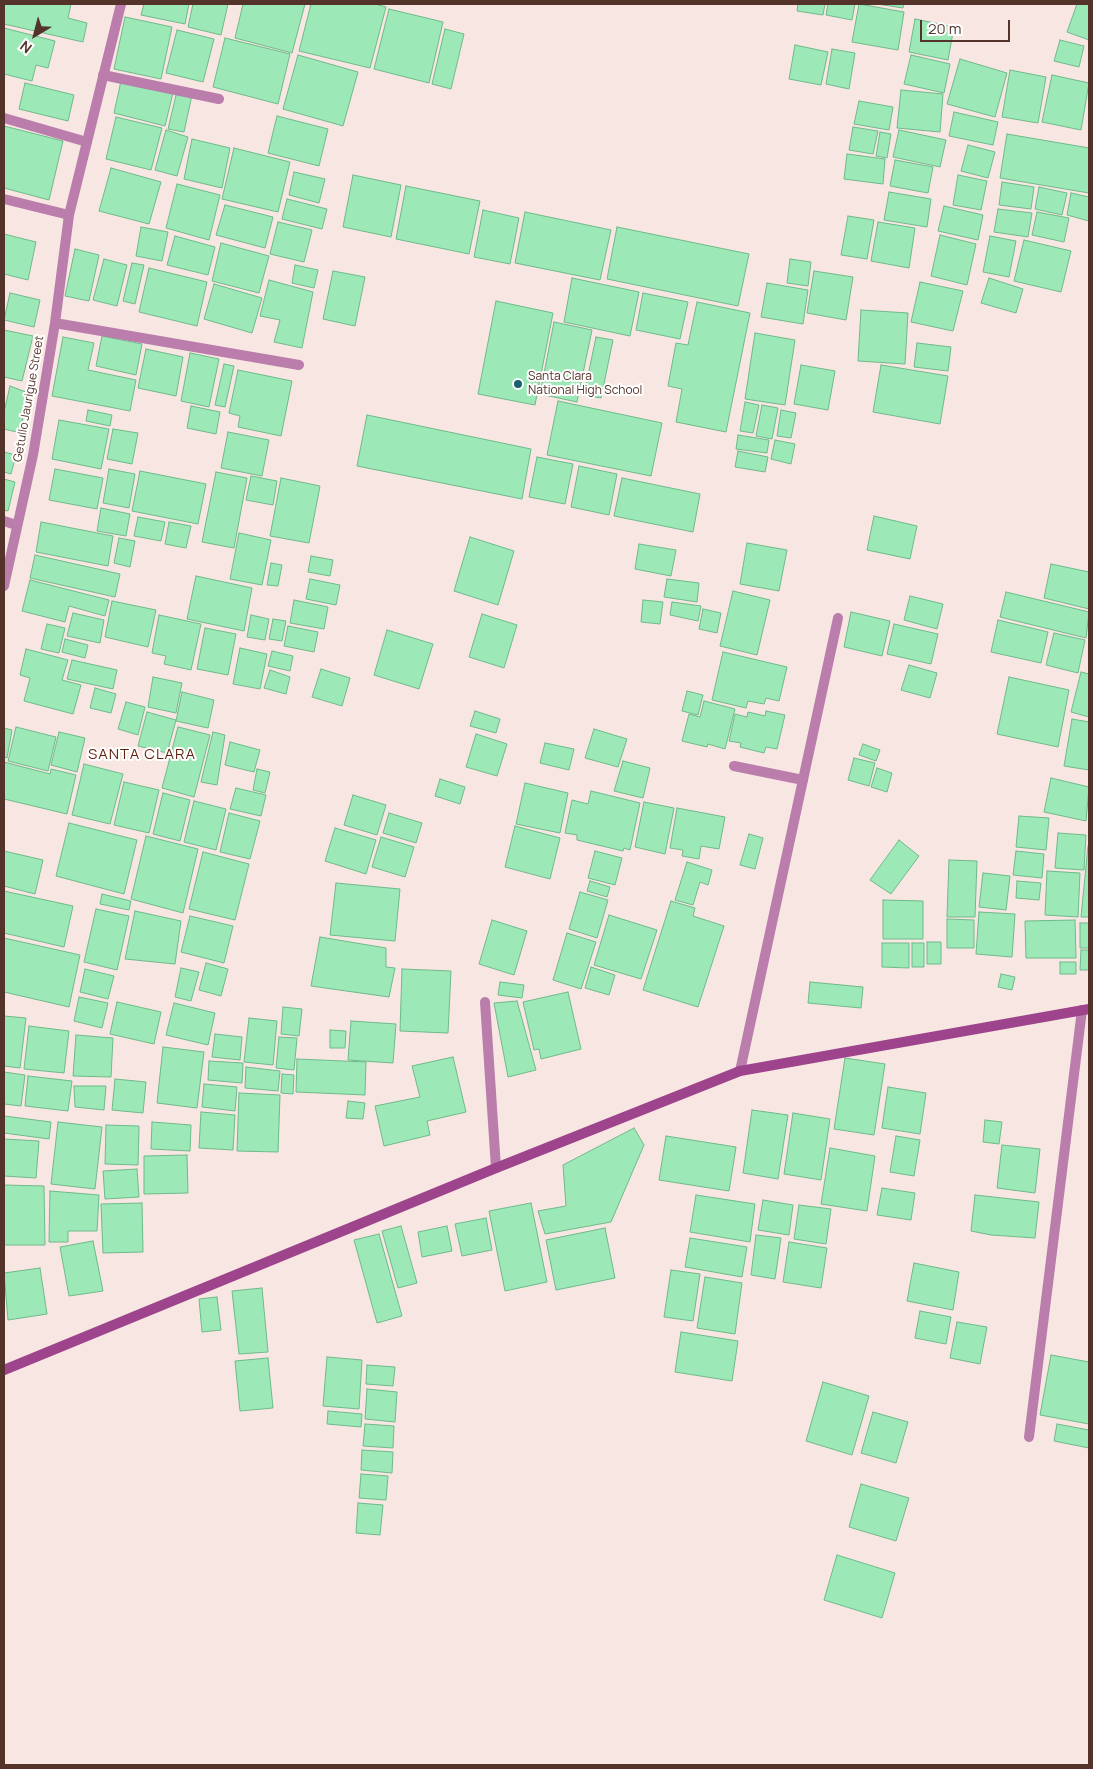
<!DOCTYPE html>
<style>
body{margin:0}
#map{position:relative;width:1093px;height:1769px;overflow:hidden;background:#f8e6e2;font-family:Manrope,sans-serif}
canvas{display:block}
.frame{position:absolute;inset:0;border:5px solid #54332a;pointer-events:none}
.north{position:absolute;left:10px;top:10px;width:50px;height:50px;-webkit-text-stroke:4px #fff;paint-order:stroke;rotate:217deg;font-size:14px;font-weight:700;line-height:20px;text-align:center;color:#54332a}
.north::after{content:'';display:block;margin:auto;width:18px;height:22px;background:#54332a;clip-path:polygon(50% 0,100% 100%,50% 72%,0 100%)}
.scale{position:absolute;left:920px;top:20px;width:90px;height:22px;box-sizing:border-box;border:2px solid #54332a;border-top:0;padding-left:6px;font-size:15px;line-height:18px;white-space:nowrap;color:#54332a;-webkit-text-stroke:4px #fff;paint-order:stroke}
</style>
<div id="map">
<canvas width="1093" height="1769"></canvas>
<div class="frame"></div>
<div class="north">N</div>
<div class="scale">20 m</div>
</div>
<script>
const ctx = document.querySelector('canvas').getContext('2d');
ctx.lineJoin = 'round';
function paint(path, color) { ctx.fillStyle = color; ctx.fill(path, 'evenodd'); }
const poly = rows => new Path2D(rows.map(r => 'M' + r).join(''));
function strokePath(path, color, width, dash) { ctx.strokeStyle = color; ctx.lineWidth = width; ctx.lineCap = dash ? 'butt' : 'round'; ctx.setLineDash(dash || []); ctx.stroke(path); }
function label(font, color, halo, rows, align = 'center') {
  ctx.font = font + ' Manrope,sans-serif'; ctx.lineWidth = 4; ctx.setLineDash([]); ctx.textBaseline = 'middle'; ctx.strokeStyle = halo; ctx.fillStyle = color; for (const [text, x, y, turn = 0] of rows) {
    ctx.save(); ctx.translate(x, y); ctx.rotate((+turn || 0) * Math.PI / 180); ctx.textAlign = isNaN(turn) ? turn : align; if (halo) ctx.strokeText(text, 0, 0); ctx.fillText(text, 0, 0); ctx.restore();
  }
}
const building = poly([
 [4,4,71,4,68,18,87,23,83,42,4,24,4,4],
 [144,4,189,4,185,24,141,15,144,4],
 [193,4,228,4,221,35,188,27,193,4],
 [243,4,305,4,292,53,235,38,243,4],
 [311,4,375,4,386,7,370,68,299,51,311,4],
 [798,4,825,4,823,15,797,11,798,4],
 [828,4,855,4,852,20,826,15,828,4],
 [859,4,904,12,898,50,852,42,859,4],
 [877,4,904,4,903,8,877,4],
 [1077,4,1089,4,1089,40,1067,32,1077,4],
 [389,9,443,22,429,83,374,69,389,9],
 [125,17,172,27,161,79,114,69,125,17],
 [915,19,954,27,948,60,909,52,915,19],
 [4,28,55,41,48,68,36,65,32,81,4,74,4,28],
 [445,29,464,34,451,89,432,84,445,29],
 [177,30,214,39,203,82,166,73,177,30],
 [225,38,290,54,278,104,213,87,225,38],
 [1060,40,1084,46,1079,67,1054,61,1060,40],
 [795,45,828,52,821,85,789,79,795,45],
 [832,49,855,53,849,89,826,84,832,49],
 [298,55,358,72,343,126,283,109,298,55],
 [911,55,950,64,944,93,904,84,911,55],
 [960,59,1007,73,995,117,947,104,960,59],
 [1010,70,1046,77,1038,123,1002,117,1010,70],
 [1052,75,1089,83,1081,130,1042,122,1052,75],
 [121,81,173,93,165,126,114,113,121,81],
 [25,83,74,95,68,121,19,109,25,83],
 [901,90,943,94,940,132,897,128,901,90],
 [177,91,192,95,184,132,168,129,177,91],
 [859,101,893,107,889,130,854,124,859,101],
 [954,112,998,122,993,145,949,136,954,112],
 [277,116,328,129,319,166,268,153,277,116],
 [116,117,162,128,151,170,106,159,116,117],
 [4,126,63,141,49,200,4,188,4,126],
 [853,127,878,131,873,154,849,150,853,127],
 [166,130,188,137,177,176,155,170,166,130],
 [899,130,946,140,940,167,893,157,899,130],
 [880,132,891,134,887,158,876,156,880,132],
 [1007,134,1089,148,1089,193,1000,178,1007,134],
 [192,139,230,148,222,188,184,179,192,139],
 [968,145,995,152,988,178,961,171,968,145],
 [234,148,290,162,278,212,222,199,234,148],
 [847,154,885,159,883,184,844,179,847,154],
 [895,160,933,167,928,193,890,186,895,160],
 [111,168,161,182,149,224,99,211,111,168],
 [294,172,325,179,319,203,289,195,294,172],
 [353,175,401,185,391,237,343,227,353,175],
 [958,175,987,181,981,210,953,205,958,175],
 [1002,182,1034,187,1031,209,999,205,1002,182],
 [177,184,220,195,209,240,166,228,177,184],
 [406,186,480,201,469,254,396,239,406,186],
 [1039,187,1067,193,1062,215,1035,209,1039,187],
 [889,192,931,199,927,227,884,220,889,192],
 [1071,193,1089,197,1089,221,1067,215,1071,193],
 [287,199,327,209,322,229,282,219,287,199],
 [225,205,273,217,265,248,216,235,225,205],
 [944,206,983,215,978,240,938,231,944,206],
 [998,209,1032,213,1028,237,994,232,998,209],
 [483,210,519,218,510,264,474,257,483,210],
 [525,212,611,230,600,280,515,263,525,212],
 [1037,212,1069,218,1064,242,1032,235,1037,212],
 [848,216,874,220,867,259,841,255,848,216],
 [278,222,312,230,304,262,270,254,278,222],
 [878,222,915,228,909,268,871,261,878,222],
 [141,227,168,232,162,261,136,256,141,227],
 [617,227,749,254,738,306,607,279,617,227],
 [4,234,36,242,28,280,4,274,4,234],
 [940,235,976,244,967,285,931,276,940,235],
 [175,236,215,247,208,275,167,265,175,236],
 [990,236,1016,241,1009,277,983,272,990,236],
 [1024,240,1071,251,1061,292,1014,281,1024,240],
 [221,243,269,256,259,293,212,281,221,243],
 [75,249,99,255,89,301,65,296,75,249],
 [104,259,127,265,117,306,93,300,104,259],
 [790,259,811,262,808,286,787,283,790,259],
 [132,263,144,265,135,304,123,301,132,263],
 [295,265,318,270,314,288,292,283,295,265],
 [149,268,207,282,197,326,139,312,149,268],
 [333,271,365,277,355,326,323,319,333,271],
 [814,271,853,277,846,320,807,313,814,271],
 [572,278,639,292,630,336,564,322,572,278],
 [989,278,1023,289,1016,313,981,303,989,278],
 [269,280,313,292,302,348,274,342,280,320,260,316,269,280],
 [920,282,963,291,953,331,911,322,920,282],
 [767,283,808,290,803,324,761,317,767,283],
 [214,284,262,298,252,333,204,319,214,284],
 [10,293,40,300,34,327,4,320,10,293],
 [643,293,688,302,680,339,636,330,643,293],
 [496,301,553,313,535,405,478,394,496,301],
 [697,302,750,313,726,432,676,422,682,389,668,386,676,343,688,345,697,302],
 [861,310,908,313,905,364,858,361,861,310],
 [554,322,592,330,577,402,540,394,554,322],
 [4,330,33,336,22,381,4,377,4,330],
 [755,333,795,340,785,405,745,399,755,333],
 [102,336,142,344,136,375,96,366,102,336],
 [63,337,94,343,88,370,136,380,130,411,52,396,63,337],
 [596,337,613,340,601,398,584,395,596,337],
 [917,343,951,347,948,371,914,367,917,343],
 [146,349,183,357,176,396,138,388,146,349],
 [190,353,219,359,209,407,181,401,190,353],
 [224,364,234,366,225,407,215,405,224,364],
 [801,365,835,371,828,410,794,404,801,365],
 [881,365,948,376,940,424,873,412,881,365],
 [238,370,292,381,281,436,238,427,240,416,229,413,238,370],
 [10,386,26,392,21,433,4,429,4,412,10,386],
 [558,401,662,423,651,476,547,455,558,401],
 [745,402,759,405,753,433,740,431,745,402],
 [762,405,778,408,772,439,756,436,762,405],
 [191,406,220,412,216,434,187,428,191,406],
 [88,410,112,415,110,426,86,421,88,410],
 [781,410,796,413,791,438,777,436,781,410],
 [367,415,531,449,522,499,357,466,367,415],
 [59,420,109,429,101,469,52,459,59,420],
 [113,429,138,433,132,464,107,459,113,429],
 [228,432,269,440,262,476,221,468,228,432],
 [738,435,769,440,767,453,736,449,738,435],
 [775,440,795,444,791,464,771,459,775,440],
 [738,451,768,457,765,472,735,467,738,451],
 [4,452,16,455,11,474,4,472,4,452],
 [537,457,573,464,565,504,529,497,537,457],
 [579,466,617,474,609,515,571,507,579,466],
 [55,469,103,478,97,509,49,500,55,469],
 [109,469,135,474,129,508,103,503,109,469],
 [140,471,206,484,198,524,132,511,140,471],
 [216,472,247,478,234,548,202,542,216,472],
 [251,476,277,481,273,505,246,500,251,476],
 [281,478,320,486,309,543,270,536,281,478],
 [622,478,700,494,693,532,614,516,622,478],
 [4,479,15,482,8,511,4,510,4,479],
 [101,508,130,514,126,536,97,531,101,508],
 [874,516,917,526,910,559,867,550,874,516],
 [138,517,165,522,161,541,134,536,138,517],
 [41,522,113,536,108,566,36,552,41,522],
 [169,522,191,526,186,548,165,544,169,522],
 [239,533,271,540,262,585,230,579,239,533],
 [470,537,514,551,498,605,454,591,470,537],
 [119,538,135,541,130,567,114,563,119,538],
 [747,543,787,550,779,591,740,584,747,543],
 [639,544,676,550,671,576,635,569,639,544],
 [35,555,120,574,115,597,30,578,35,555],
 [311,556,333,560,330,576,308,572,311,556],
 [271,563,282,565,278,586,267,585,271,563],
 [1051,564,1089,572,1089,609,1044,598,1051,564],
 [196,576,252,588,244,631,187,619,196,576],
 [310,579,340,585,336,605,306,599,310,579],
 [667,579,699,583,697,602,664,597,667,579],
 [30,580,109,600,105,616,69,606,65,622,22,611,30,580],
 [733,591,770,600,757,655,720,646,733,591],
 [1006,592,1089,612,1086,638,1000,617,1006,592],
 [910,596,943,604,937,629,904,620,910,596],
 [294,600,328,607,324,629,290,623,294,600],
 [643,600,663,602,660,624,641,622,643,600],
 [112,601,156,610,148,647,105,637,112,601],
 [672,602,701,606,698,621,670,615,672,602],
 [703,609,721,613,717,633,699,629,703,609],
 [851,612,890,621,882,656,844,647,851,612],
 [73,613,104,620,100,643,67,636,73,613],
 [482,614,517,625,504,668,469,657,482,614],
 [159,615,201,624,191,670,164,664,166,656,152,653,159,615],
 [251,615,269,619,265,640,247,637,251,615],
 [273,619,286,621,282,641,269,639,273,619],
 [998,620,1048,632,1041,663,991,652,998,620],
 [47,624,65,628,59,653,41,649,47,624],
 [894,624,938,634,931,664,887,654,894,624],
 [288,626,318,632,314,652,284,646,288,626],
 [205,628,236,634,228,675,197,669,205,628],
 [387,630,433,644,419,689,374,675,387,630],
 [1054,633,1085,640,1078,673,1046,665,1054,633],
 [65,639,88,645,85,658,62,652,65,639],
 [240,648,267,654,260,689,233,684,240,648],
 [26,649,68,660,62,680,81,685,73,714,24,701,30,678,20,675,26,649],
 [272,651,293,656,290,671,268,666,272,651],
 [723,652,787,667,779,701,766,698,764,704,748,701,746,708,712,700,723,652],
 [72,660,117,670,113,689,67,679,72,660],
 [909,665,937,673,930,698,901,690,909,665],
 [321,669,350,678,342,706,312,697,321,669],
 [270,670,290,677,286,694,264,688,270,670],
 [1081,672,1089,674,1089,717,1071,712,1081,672],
 [153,677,182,683,176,713,148,707,153,677],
 [1009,677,1069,690,1058,747,997,734,1009,677],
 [95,688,116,694,111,713,90,708,95,688],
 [687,691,703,695,698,715,682,711,687,691],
 [182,692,214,700,208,728,176,721,182,692],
 [704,701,735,709,725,749,708,744,707,747,682,741,689,714,700,717,704,701],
 [126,702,145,707,138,735,118,729,126,702],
 [475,711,500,719,496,733,470,726,475,711],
 [766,711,785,715,777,749,766,747,764,753,740,747,741,743,729,741,735,714,747,717,748,712,765,716,766,711],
 [147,712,176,720,167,753,138,746,147,712],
 [1072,719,1089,722,1089,770,1064,766,1072,719],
 [16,727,56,737,48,771,8,761,16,727],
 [178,727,210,735,194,797,162,788,178,727],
 [4,728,12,730,7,758,4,757,4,728],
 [594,729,627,739,618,767,585,758,594,729],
 [59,732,85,738,77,772,51,765,59,732],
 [213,732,225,735,217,785,201,782,213,732],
 [476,734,507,744,497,776,466,767,476,734],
 [230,742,260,750,254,772,225,765,230,742],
 [545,743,574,749,569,770,540,763,545,743],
 [863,744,880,750,876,761,859,755,863,744],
 [854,758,875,763,869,786,848,780,854,758],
 [623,761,650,768,643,798,614,791,623,761],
 [4,762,50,774,51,769,76,775,67,814,4,799,4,762],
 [84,764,123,774,110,824,72,815,84,764],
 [877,768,892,773,887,792,871,787,877,768],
 [257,769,270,772,265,793,253,790,257,769],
 [1051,778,1089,787,1086,821,1044,812,1051,778],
 [440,779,465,787,460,804,435,796,440,779],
 [124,782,159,790,149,833,114,825,124,782],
 [525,783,568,793,560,833,516,824,525,783],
 [236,788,266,795,261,816,230,809,236,788],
 [591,791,640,803,630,850,624,848,623,851,577,840,577,835,565,833,572,800,588,804,591,791],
 [163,793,190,800,180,841,153,834,163,793],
 [353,795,386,805,377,835,344,825,353,795],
 [194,801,226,809,216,850,184,842,194,801],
 [644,802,674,808,665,854,635,847,644,802],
 [677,808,725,817,719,849,701,846,699,859,682,856,683,850,670,848,677,808],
 [229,813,260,821,250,859,220,852,229,813],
 [389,813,422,823,416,843,383,833,389,813],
 [1019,816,1049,818,1046,850,1016,847,1019,816],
 [69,823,137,840,124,894,56,876,69,823],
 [515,826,560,838,550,879,505,867,515,826],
 [335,828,376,840,366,874,325,861,335,828],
 [1058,833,1086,835,1084,870,1055,868,1058,833],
 [749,834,763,838,755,869,740,865,749,834],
 [146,836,198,849,183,913,131,899,146,836],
 [381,837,414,847,405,877,372,867,381,837],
 [899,840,919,856,891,894,870,880,899,840],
 [1088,846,1089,846,1089,917,1081,917,1088,846],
 [4,851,43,860,35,894,4,886,4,851],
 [595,851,622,858,615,885,588,878,595,851],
 [1016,851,1044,854,1042,878,1013,875,1016,851],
 [203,852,249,864,235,920,189,909,203,852],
 [949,860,977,861,975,917,947,917,949,860],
 [687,862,712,870,708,885,700,882,693,905,675,900,687,862],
 [1047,871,1080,873,1078,917,1045,915,1047,871],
 [983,873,1010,876,1006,910,979,907,983,873],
 [590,881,610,887,607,897,587,891,590,881],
 [1017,881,1041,883,1039,900,1016,898,1017,881],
 [336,883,400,889,395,941,330,935,336,883],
 [4,891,73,906,64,947,4,933,4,891],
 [580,892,608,900,597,938,569,929,580,892],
 [102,894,131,901,129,910,100,904,102,894],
 [883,900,923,901,923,939,883,939,883,900],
 [671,901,695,908,693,916,724,926,698,1007,643,990,671,901],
 [96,909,129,916,117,970,84,962,96,909],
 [135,911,181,921,175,964,125,959,135,911],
 [979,912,1015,914,1012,957,976,954,979,912],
 [609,915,657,930,641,979,594,965,609,915],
 [190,916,233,926,224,963,181,952,190,916],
 [947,919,974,920,974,948,947,948,947,919],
 [492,920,527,931,514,975,479,964,492,920],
 [1075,920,1076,958,1026,958,1025,921,1075,920],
 [1080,923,1089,923,1089,948,1080,948,1080,923],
 [567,933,596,942,581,989,553,980,567,933],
 [320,937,386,948,386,967,395,968,389,997,311,986,320,937],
 [4,938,80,955,69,1007,4,992,4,938],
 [927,942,941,942,941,964,927,964,927,942],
 [882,943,909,943,909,968,882,967,882,943],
 [912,943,924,943,924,967,912,967,912,943],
 [1081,950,1089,950,1089,970,1080,970,1081,950],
 [1060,962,1076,962,1076,974,1060,974,1060,962],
 [206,963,228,969,221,996,199,990,206,963],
 [591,967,615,975,609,995,585,988,591,967],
 [181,968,199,972,191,1001,175,997,181,968],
 [85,969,114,976,108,999,80,992,85,969],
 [402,969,451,971,448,1033,400,1031,402,969],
 [1001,974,1015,977,1012,990,998,987,1001,974],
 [500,982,524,985,522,998,498,995,500,982],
 [810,982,863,987,861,1008,808,1003,810,982],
 [568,992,581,1049,541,1059,539,1049,534,1050,523,1002,568,992],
 [79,997,108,1003,102,1028,74,1021,79,997],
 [517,1001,536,1070,508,1077,494,1003,517,1001],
 [117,1002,161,1012,154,1044,110,1034,117,1002],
 [174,1003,215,1013,208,1045,166,1035,174,1003],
 [283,1007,302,1009,299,1036,281,1034,283,1007],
 [4,1016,26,1018,20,1068,4,1066,4,1016],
 [249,1018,277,1021,273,1065,244,1062,249,1018],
 [351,1021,396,1024,393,1063,348,1060,351,1021],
 [29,1026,69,1031,64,1073,24,1069,29,1026],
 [330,1030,346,1031,345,1048,330,1048,330,1030],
 [215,1034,242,1037,240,1060,212,1057,215,1034],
 [76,1035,113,1038,111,1077,73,1076,76,1035],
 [279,1037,297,1038,294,1070,276,1068,279,1037],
 [163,1047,204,1052,197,1108,157,1103,163,1047],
 [453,1057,466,1112,427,1121,430,1135,384,1146,375,1106,420,1097,412,1066,453,1057],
 [845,1058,885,1064,874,1135,834,1129,845,1058],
 [297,1059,366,1062,365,1095,296,1092,297,1059],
 [209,1061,243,1063,242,1083,208,1080,209,1061],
 [246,1067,280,1071,278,1091,245,1088,246,1067],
 [4,1072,25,1075,21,1106,4,1104,4,1072],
 [282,1074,294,1075,293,1094,281,1093,282,1074],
 [28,1076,72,1081,68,1111,25,1106,28,1076],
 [115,1079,146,1082,143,1113,112,1110,115,1079],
 [204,1084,237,1087,235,1111,202,1107,204,1084],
 [74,1086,106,1086,104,1110,75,1107,74,1086],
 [888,1087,926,1093,920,1134,882,1128,888,1087],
 [239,1093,280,1095,278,1152,237,1151,239,1093],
 [348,1101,365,1103,363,1119,346,1118,348,1101],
 [752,1110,788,1115,778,1179,743,1173,752,1110],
 [201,1112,235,1115,233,1150,199,1148,201,1112],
 [793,1113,830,1119,821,1180,784,1174,793,1113],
 [4,1116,51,1122,49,1139,4,1133,4,1116],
 [985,1120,1002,1122,999,1144,983,1142,985,1120],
 [58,1122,102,1127,95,1189,51,1184,58,1122],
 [152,1122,191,1125,190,1151,151,1149,152,1122],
 [106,1125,139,1126,138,1165,105,1164,106,1125],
 [634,1128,644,1145,611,1222,545,1234,538,1211,566,1206,563,1165,634,1128],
 [666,1136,736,1147,729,1191,659,1180,666,1136],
 [896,1136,920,1140,914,1176,890,1172,896,1136],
 [4,1139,39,1141,36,1178,4,1176,4,1139],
 [1002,1145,1040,1149,1035,1193,997,1188,1002,1145],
 [830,1148,875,1156,867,1211,821,1204,830,1148],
 [187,1155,188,1193,144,1194,144,1156,187,1155],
 [137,1169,139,1197,105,1199,103,1171,137,1169],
 [4,1185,44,1186,45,1245,4,1245,4,1185],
 [882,1188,915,1193,911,1220,877,1215,882,1188],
 [50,1191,99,1195,97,1231,68,1231,68,1242,49,1242,50,1191],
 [696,1195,755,1204,750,1242,690,1232,696,1195],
 [975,1195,1039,1202,1035,1238,991,1235,971,1231,975,1195],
 [763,1200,793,1205,789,1235,758,1230,763,1200],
 [142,1203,143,1252,103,1253,101,1204,142,1203],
 [531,1203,547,1282,505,1291,489,1211,531,1203],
 [799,1205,831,1209,826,1244,794,1239,799,1205],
 [486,1218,492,1250,462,1256,455,1224,486,1218],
 [401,1226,417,1283,398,1288,382,1231,401,1226],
 [447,1226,452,1251,422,1257,418,1232,447,1226],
 [605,1228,615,1278,556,1290,546,1240,605,1228],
 [379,1234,402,1316,377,1323,354,1240,379,1234],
 [756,1235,781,1238,775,1279,751,1275,756,1235],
 [690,1238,747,1247,742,1277,685,1267,690,1238],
 [93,1241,103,1291,69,1296,60,1247,93,1241],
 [789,1242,827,1248,821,1288,783,1282,789,1242],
 [914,1263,959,1272,953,1310,907,1301,914,1263],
 [40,1268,47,1314,8,1320,4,1273,40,1268],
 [671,1270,700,1274,693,1321,664,1317,671,1270],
 [705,1277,742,1283,735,1334,697,1328,705,1277],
 [262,1288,268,1352,239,1354,232,1291,262,1288],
 [217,1297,221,1330,202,1332,199,1299,217,1297],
 [920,1311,951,1317,946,1344,915,1338,920,1311],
 [957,1322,987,1327,980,1364,950,1358,957,1322],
 [681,1332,738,1341,732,1381,675,1372,681,1332],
 [1051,1355,1089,1362,1089,1424,1040,1415,1051,1355],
 [327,1357,362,1360,359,1409,323,1406,327,1357],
 [268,1358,273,1408,240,1411,235,1361,268,1358],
 [367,1365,395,1367,393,1386,366,1384,367,1365],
 [823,1382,869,1396,852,1455,806,1441,823,1382],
 [367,1389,397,1392,395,1422,365,1419,367,1389],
 [328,1411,362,1414,361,1427,327,1424,328,1411],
 [873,1412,908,1422,896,1463,861,1453,873,1412],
 [365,1424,394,1426,393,1448,363,1446,365,1424],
 [1057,1424,1089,1430,1089,1448,1054,1441,1057,1424],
 [362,1450,393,1452,392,1473,361,1470,362,1450],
 [361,1474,388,1476,386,1500,359,1498,361,1474],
 [861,1484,909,1498,896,1541,849,1527,861,1484],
 [358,1503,383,1505,380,1535,356,1533,358,1503],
 [837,1555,895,1573,882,1618,824,1600,837,1555]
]);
const service = poly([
 [4,118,87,142],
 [734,766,803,780],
 [485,1002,496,1168]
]);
const minor = poly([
 [103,75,219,99],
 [4,199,69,215],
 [55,323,299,365],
 [4,521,16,525],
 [4,586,33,455,55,323,69,215,121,4],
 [740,1071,838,618],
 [1029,1437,1082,1010]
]);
const secondary = poly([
 [4,1370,496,1168,740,1071,1089,1009]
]);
const markers = [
 [518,384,5,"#186170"]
];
const poiNames = [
 ["Santa Clara",528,377],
 ["National High School",528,391]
];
const streetNames = [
 ["Getullo Jaurigue Street",29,399,-80]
];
const quarterNames = [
 ["SANTA CLARA",142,755]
];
paint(building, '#9ce9b7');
strokePath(building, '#6eb98a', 1);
strokePath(service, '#ba7dac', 10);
strokePath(minor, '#ba7dac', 10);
strokePath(secondary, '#9d448c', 10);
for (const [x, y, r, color] of markers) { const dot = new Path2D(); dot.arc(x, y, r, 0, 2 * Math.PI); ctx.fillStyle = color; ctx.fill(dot); strokePath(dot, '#fff', 2); }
label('12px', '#54332a', '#fff', poiNames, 'left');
label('12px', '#54332a', '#fff', streetNames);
ctx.letterSpacing = '1px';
label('15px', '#631f0d', '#fff', quarterNames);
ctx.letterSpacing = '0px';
</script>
